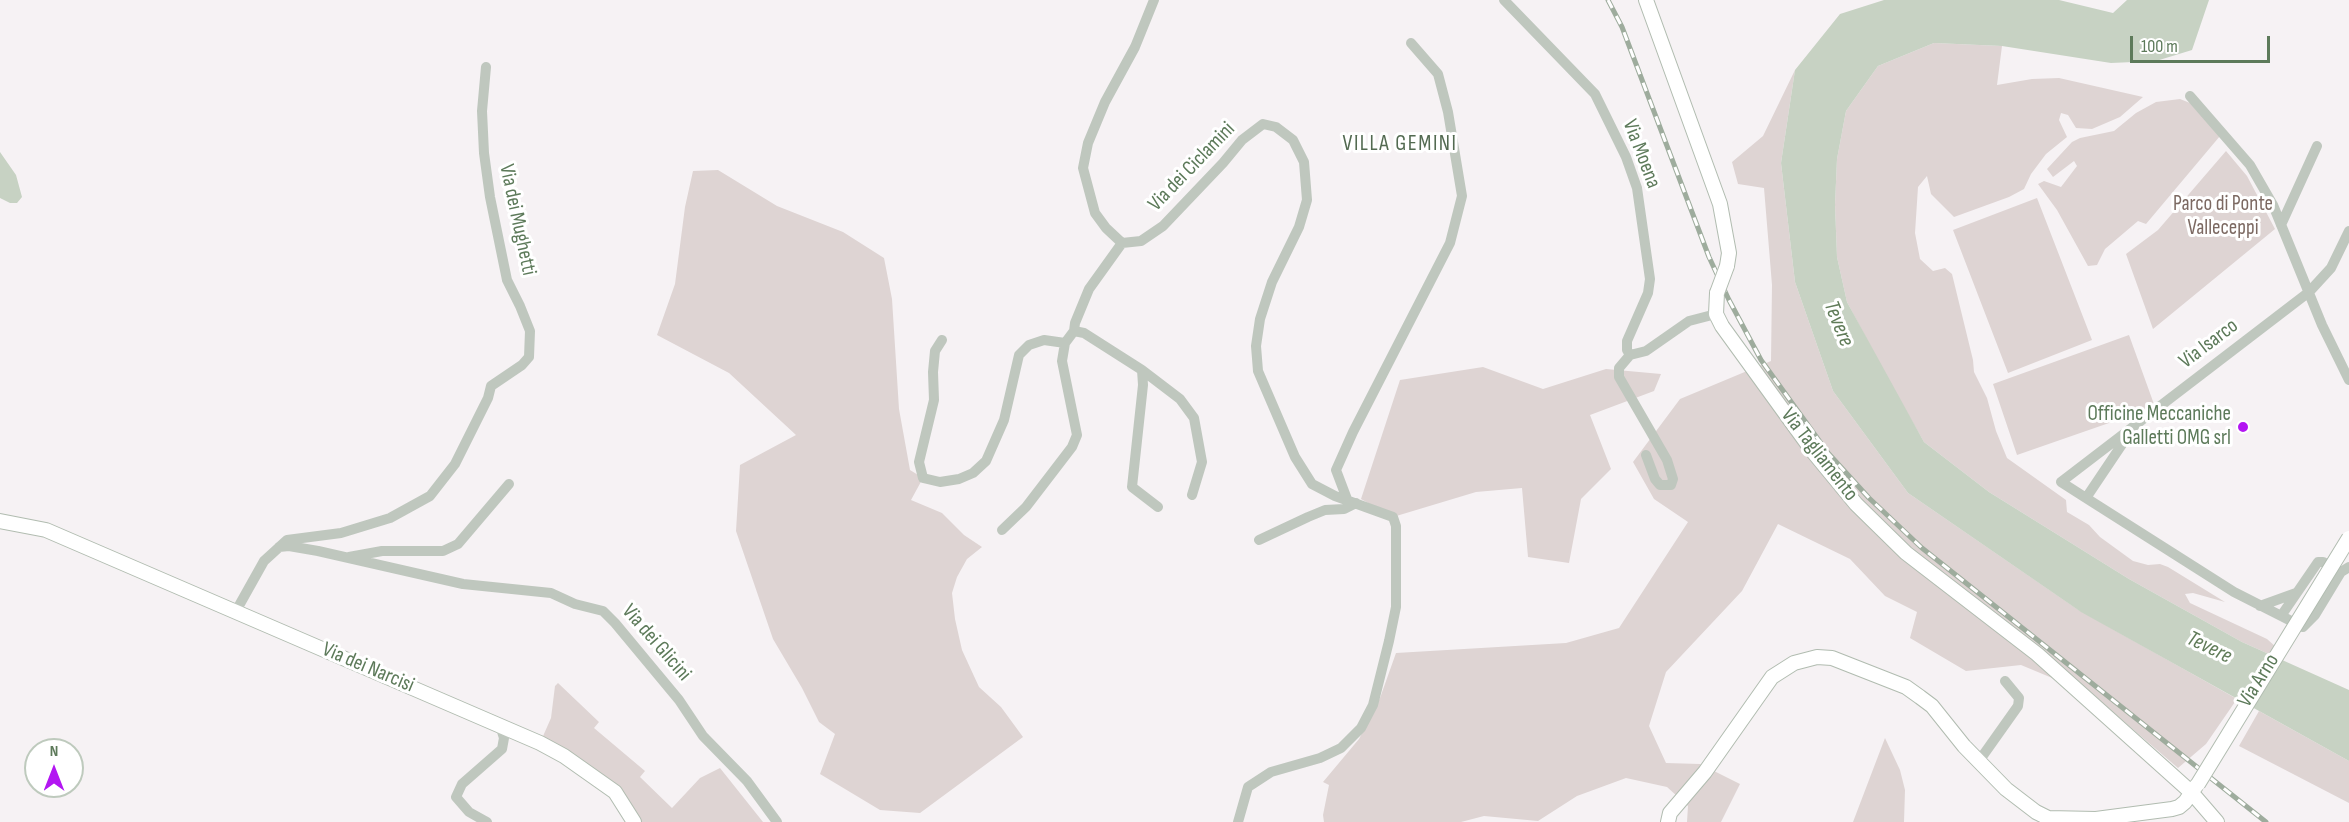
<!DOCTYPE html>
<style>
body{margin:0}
#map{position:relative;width:2349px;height:822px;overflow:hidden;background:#f6f2f4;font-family:"Sofia Sans Condensed",sans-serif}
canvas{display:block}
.north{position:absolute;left:24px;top:738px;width:60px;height:60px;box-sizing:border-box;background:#fff;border:2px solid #becabd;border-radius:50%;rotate:0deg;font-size:16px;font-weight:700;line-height:24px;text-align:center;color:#5d7a5a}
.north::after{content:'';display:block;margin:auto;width:21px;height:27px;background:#b316f2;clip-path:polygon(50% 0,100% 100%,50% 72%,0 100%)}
.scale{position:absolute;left:2130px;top:36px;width:140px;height:27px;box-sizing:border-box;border:3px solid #5d7a5a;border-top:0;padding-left:8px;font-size:18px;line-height:21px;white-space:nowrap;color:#5d7a5a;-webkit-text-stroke:4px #fff;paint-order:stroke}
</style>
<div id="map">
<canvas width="2349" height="822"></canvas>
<div class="north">N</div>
<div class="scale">100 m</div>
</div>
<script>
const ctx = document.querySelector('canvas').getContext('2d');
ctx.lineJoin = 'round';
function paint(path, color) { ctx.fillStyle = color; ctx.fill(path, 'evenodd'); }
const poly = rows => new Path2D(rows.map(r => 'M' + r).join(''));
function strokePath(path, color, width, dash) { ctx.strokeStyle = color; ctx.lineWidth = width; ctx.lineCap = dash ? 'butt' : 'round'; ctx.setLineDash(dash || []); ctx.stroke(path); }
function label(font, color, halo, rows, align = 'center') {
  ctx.font = font + ' "Sofia Sans Condensed",sans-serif'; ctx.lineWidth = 6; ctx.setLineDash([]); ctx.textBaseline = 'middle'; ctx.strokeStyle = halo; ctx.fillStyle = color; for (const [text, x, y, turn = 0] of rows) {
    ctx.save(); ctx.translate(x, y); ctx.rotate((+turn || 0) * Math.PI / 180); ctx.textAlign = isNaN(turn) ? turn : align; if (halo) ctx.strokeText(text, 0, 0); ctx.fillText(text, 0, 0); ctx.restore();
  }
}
const green = poly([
 [1934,43,2002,46,1997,85,2032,79,2059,78,2143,97,2120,117,2092,129,2076,128,2068,115,2061,113,2059,120,2067,137,2046,154,2031,174,2024,189,2009,197,1954,217,1931,194,1927,176,1918,187,1915,233,1920,259,1933,271,1945,268,1952,274,1973,360,1974,372,1987,398,1996,431,2007,458,2066,500,2067,512,2089,525,2100,537,2133,561,2148,565,2160,564,2168,567,2225,602,2193,593,2185,594,2190,603,2267,639,2276,647,2271,655,2242,642,2129,579,1989,492,1924,442,1889,381,1847,302,1837,257,1835,205,1837,159,1846,111,1878,66],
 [1795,70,1781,163,1795,282,1833,391,1908,493,2077,609,2237,699,2206,744,2178,768,2093,695,2021,665,1966,671,1910,638,1917,612,1885,596,1850,559,1778,524,1742,591,1666,672,1649,726,1666,763,1700,764,1740,784,1721,822,1687,822,1688,806,1667,787,1626,778,1577,796,1538,821,1484,816,1461,822,1324,822,1323,815,1329,785,1323,782,1359,739,1380,698,1396,653,1566,643,1619,628,1688,522,1654,499,1633,462,1680,399,1771,361,1772,285,1764,188,1738,184,1732,162,1763,136],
 [2180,99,2190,103,2220,136,2146,224,2138,221,2105,249,2097,265,2088,266,2057,210,2038,184,2044,181,2061,187,2077,166,2074,161,2053,177,2047,169,2072,142,2080,138,2114,131,2136,113,2156,102],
 [2226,151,2247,176,2275,229,2153,329,2126,254,2158,230],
 [718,170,777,206,843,232,884,258,892,299,899,409,910,470,923,478,911,500,942,513,964,535,982,547,967,559,957,577,952,593,955,619,962,650,979,687,1001,707,1023,737,920,813,880,810,820,774,835,734,819,722,802,688,773,639,736,531,740,465,796,435,729,373,657,335,675,284,685,207,693,171],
 [2037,198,2092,340,2008,373,1953,230],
 [2129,335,2155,407,2017,455,1993,384],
 [1483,367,1543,389,1606,369,1661,374,1654,391,1590,415,1611,469,1581,499,1569,563,1528,557,1522,488,1476,492,1393,517,1361,499,1400,380],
 [558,683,599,722,594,728,645,771,640,777,672,808,700,778,720,768,763,822,637,822,615,792,540,743,551,718,555,686],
 [2259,711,2349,761,2349,803,2239,746],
 [1885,738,1900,770,1905,790,1904,822,1853,822]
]);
const water = poly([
 [1884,0,2059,0,2113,13,2127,0,2209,0,2192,50,2156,61,2111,63,2002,46,1934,43,1878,66,1846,111,1837,159,1835,205,1837,257,1847,302,1924,442,1989,492,2129,579,2242,642,2349,690,2349,761,2081,612,1908,493,1833,391,1795,282,1781,163,1795,70,1840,14],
 [0,152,16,175,22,197,17,203,10,203,0,198]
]);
const street = poly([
 [1154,0,1135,47,1105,102,1088,143,1083,168,1095,213,1106,228,1122,243,1141,241,1163,226,1223,163,1242,140,1263,124,1276,127,1293,140,1304,162,1307,200,1299,227,1272,282,1260,319,1256,346,1258,371,1295,457,1312,484,1335,496,1393,517,1396,526,1396,607,1389,641,1373,705,1361,728,1341,748,1320,758,1271,772,1248,787,1238,822],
 [1504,0,1595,94,1626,157,1637,188,1650,279,1648,293,1627,341,1627,350,1630,355,1646,351,1689,321,1716,314],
 [2190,96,2250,165,2273,205,2322,325,2349,380],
 [2281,225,2317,146],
 [1074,331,1084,333,1142,370,1143,385,1132,487,1158,507],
 [942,340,935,351,933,372,934,400,919,462,923,478,940,482,959,479,973,473,986,461,1004,420,1019,355,1029,345,1044,340,1065,343],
 [1630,355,1619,368,1619,377,1667,460,1673,479,1671,485,1660,485,1655,479,1646,455],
 [1142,370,1180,399,1194,418,1202,462,1192,495],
 [2133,428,2086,498,2061,482,2309,292,2331,268,2349,231],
 [2086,498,2234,592,2303,627,2315,615,2341,572,2349,567],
 [1347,499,1336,470,1353,432,1450,243,1462,196,1448,112,1438,74,1411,43],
 [1002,530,1026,507,1072,447,1077,435,1062,361,1065,343,1074,331,1075,323,1089,289,1122,243],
 [1259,540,1308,517,1325,510,1344,509,1356,503],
 [279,547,289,546,318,551,463,584,551,593,575,604,603,611,615,623,679,700,703,736,747,781,777,822],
 [349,557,382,551,443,551,458,544,509,484],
 [2260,606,2296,593],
 [236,611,264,561,287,540,341,533,390,518,430,496,455,464,488,398,491,386,522,365,529,357,530,331,520,306,507,280,490,197,484,153,482,111,486,67],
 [2281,616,2318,562,2323,562,2338,570],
 [1979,761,2018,706,2019,698,2005,681],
 [487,822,469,812,456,797,462,784,502,749,504,738,500,725]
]);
const secondary = poly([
 [1646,0,1720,204,1729,253,1727,266],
 [1717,293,1716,314,1722,326,1814,453,1856,504,1906,553,2037,654,2192,793,2217,822],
 [0,521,46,530,540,743,564,756,615,792,634,822],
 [1668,822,1670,813,1705,772,1772,677,1794,663,1817,657,1832,658,1906,687,1920,697,1932,706,1964,746,2006,789,2036,812,2048,818,2096,819,2172,809,2179,807,2185,802,2196,786]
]);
const rail = poly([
 [1608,0,1622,27,1709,257,1729,300,1761,360,1828,453,1869,498,1922,548,2266,822]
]);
const secondaryBridge = poly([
 [1717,293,1727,266],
 [2198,784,2349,538]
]);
const markers = [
 [2243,427,6,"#b316f2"]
];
const streetNames = [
 ["Via Moena",1641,154,69],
 ["Via dei Ciclamini",1192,167,-46],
 ["Via dei Mughetti",517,220,78],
 ["Via Isarco",2209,344,-37],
 ["Via Tagliamento",1819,455,52],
 ["Via dei Glicini",656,643,49],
 ["Via dei Narcisi",368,668,23],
 ["Via Arno",2259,681,-58]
];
const parkNames = [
 ["Parco di Ponte",2223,205],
 ["Valleceppi",2223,229]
];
const poiNames = [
 ["Officine Meccaniche",2231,415],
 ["Galletti OMG srl",2231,439]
];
const neighbourhoodNames = [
 ["VILLA GEMINI",1400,144]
];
const waterNames = [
 ["Tevere",1838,324,68],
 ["Tevere",2209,648,26]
];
paint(green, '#ded4d3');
paint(water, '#c7d2c3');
strokePath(secondary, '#b1bcb0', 16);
strokePath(street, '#bfc7be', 10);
strokePath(secondary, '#fff', 14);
strokePath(rail, '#9eac9d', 5);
strokePath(rail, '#fff', 3, [9]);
strokePath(secondaryBridge, '#b1bcb0', 16, []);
strokePath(secondaryBridge, '#fff', 14);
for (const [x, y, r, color] of markers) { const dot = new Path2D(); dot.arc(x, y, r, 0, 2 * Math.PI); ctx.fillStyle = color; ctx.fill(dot); strokePath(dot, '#fff', 2); }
label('21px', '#5d7a5a', '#fff', streetNames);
label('21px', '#7c6962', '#fff', parkNames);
label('21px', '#5d7a5a', '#fff', poiNames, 'right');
ctx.letterSpacing = '1.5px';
label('22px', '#536a51', '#fff', neighbourhoodNames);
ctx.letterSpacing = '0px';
label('italic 22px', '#617c59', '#fff', waterNames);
</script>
